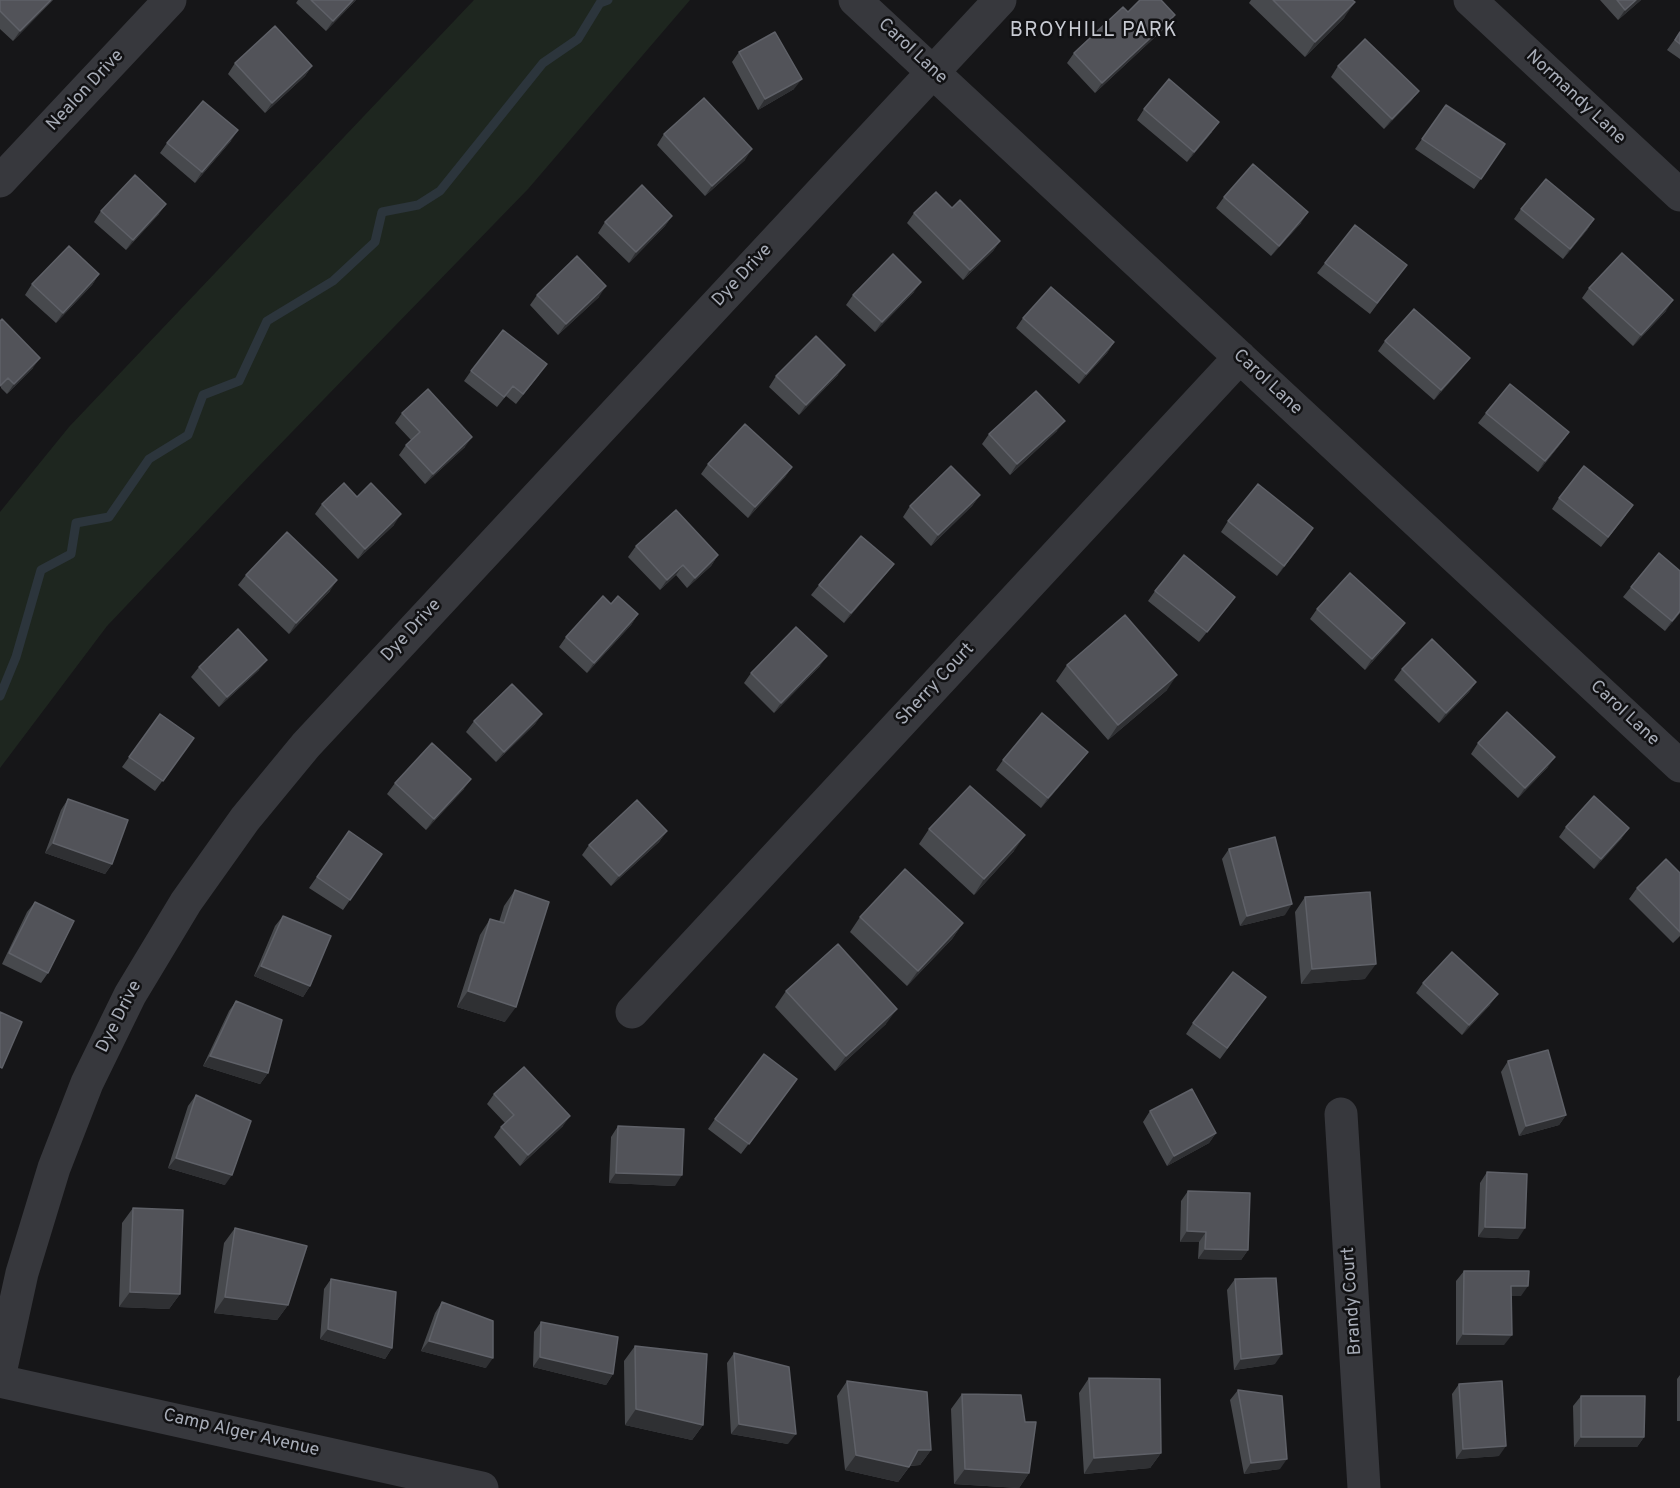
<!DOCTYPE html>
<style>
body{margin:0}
canvas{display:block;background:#161618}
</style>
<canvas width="1680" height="1488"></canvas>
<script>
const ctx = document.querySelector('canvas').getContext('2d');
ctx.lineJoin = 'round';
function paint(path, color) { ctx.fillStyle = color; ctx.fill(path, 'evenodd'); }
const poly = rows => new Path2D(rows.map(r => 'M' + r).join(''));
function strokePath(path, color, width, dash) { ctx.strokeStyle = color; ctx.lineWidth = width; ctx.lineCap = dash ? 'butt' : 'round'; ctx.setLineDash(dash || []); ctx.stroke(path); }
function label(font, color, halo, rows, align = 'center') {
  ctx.font = font + ' Overpass,sans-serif'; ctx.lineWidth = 5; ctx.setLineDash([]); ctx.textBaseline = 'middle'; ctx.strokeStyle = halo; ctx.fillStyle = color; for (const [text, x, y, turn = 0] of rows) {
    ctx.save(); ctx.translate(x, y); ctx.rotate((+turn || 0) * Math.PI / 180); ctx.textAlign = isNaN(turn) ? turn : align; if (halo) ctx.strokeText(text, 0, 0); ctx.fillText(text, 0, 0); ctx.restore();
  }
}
const green = poly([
 [474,0,690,0,528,189,256,469,107,626,0,768,0,512,69,427]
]);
const stream = poly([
 [0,696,16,657,41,570,71,554,76,523,109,517,149,459,188,435,203,395,239,381,267,321,333,281,375,242,382,212,418,205,440,191,543,63,578,39,600,3,608,0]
]);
const street = poly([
 [855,0,1680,766],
 [1470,0,1680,195],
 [0,181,170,0],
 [632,1012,1240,357],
 [1341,1114,1364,1488],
 [0,1373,22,1273,54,1168,87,1083,130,995,186,902,245,819,306,745,1000,0],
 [0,1381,482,1488]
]);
const wall = poly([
 [0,0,53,0,13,41,0,29],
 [298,0,356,0,326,31,296,3],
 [1251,0,1352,0,1344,18,1305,57,1249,3],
 [1600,0,1641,0,1618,20],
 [1175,15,1168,25,1095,93,1067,63,1074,53],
 [1680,32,1680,59,1667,50],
 [739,52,794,89,758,110,732,62],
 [235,63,312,66,305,76,265,113,228,74],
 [1338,66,1419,91,1411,101,1384,129,1331,77],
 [1446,105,1505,144,1474,189,1415,149],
 [1144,109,1212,132,1187,162,1137,120],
 [664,134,745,160,705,196,657,145],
 [231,141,195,183,160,153,167,143],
 [1224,197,1301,223,1271,256,1216,208],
 [1521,209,1594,219,1587,230,1563,259,1514,219],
 [101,211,159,214,126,250,94,222],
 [914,213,1000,241,993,251,963,280,907,223],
 [672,216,665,226,629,263,598,233,605,222],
 [1325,263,1399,275,1370,314,1317,273],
 [99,274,92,285,56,323,25,295,32,284],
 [1589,288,1666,311,1633,346,1582,298],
 [914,292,875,332,846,305,853,295],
 [537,295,599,297,558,335,530,305],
 [1023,318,1114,342,1107,353,1079,384,1016,328],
 [0,321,33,368,7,394,1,388],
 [1385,341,1462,368,1434,400,1378,351],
 [471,371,539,375,516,404,506,396,497,407,464,381],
 [838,375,799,415,769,387,776,376],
 [402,413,465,447,425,484,399,455,406,445,411,440,395,423],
 [1486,413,1569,432,1562,442,1538,472,1478,423],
 [1057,431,1010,475,982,444,989,434],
 [708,464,792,467,785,477,748,518,701,474],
 [980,495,972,506,931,546,903,517,910,506],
 [357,497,394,525,358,559,315,514,322,504],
 [1559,498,1626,515,1601,547,1552,509],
 [1228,521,1306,539,1277,576,1221,532],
 [636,546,718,555,711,566,687,588,676,575,660,590,628,557],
 [894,564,886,574,844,623,811,595,819,585],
 [246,575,330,591,289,634,238,585],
 [1631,587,1680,613,1665,631,1623,597],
 [1155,591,1235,597,1199,642,1148,601],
 [611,604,638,614,631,625,587,673,559,647,566,637],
 [1317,609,1405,623,1398,633,1365,670,1310,619],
 [1067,665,1167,690,1108,740,1056,681],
 [820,666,774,713,744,683,751,673],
 [199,667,259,670,219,707,191,677],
 [1402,669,1476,682,1469,692,1439,723,1394,680],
 [160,714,194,738,155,791,122,767],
 [542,714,535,724,496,762,466,732,474,721],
 [1478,743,1548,767,1518,798,1471,754],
 [1003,760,1080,762,1041,808,996,770],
 [395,783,464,789,426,830,387,794],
 [68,799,112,864,105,874,45,853,61,810],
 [1566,827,1622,838,1594,869,1559,837],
 [929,829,1014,851,974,895,919,844],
 [349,831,382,854,343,910,309,888],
 [667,831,659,842,611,886,582,855,589,845],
 [1229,849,1285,915,1240,926,1222,859],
 [1680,873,1680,936,1673,943,1629,899,1637,888],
 [515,890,505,1022,457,1007,480,935,490,919,499,922,504,906],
 [1305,897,1365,979,1301,984,1295,912],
 [35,902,48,973,41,983,2,964,27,912],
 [283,916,310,986,303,997,254,976,275,926],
 [860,917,963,923,952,939,907,986,850,932],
 [1423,983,1490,1005,1462,1035,1416,993],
 [786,991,886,1024,835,1071,775,1007],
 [1266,997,1220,1059,1186,1034,1193,1023],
 [236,1001,268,1073,260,1084,203,1066,229,1011],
 [1508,1061,1566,1115,1559,1125,1519,1136,1501,1072],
 [790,1089,741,1154,708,1129,715,1119],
 [494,1094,563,1126,520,1166,494,1137,501,1127,505,1123,487,1104],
 [196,1095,225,1185,168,1168,188,1106],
 [1150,1111,1216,1133,1209,1143,1167,1166,1143,1122],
 [618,1126,675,1186,609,1183,611,1137],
 [1487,1172,1518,1239,1478,1237,1480,1183],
 [1188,1191,1248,1250,1241,1260,1198,1259,1199,1242,1180,1242,1181,1201],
 [133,1208,180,1294,169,1309,119,1307,122,1223],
 [235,1228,288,1305,277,1320,214,1313,224,1243],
 [1464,1271,1521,1296,1511,1296,1504,1345,1456,1345,1456,1281],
 [331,1279,392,1348,385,1359,320,1339,324,1289],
 [1235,1279,1275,1364,1234,1370,1227,1290],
 [442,1302,486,1368,421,1351,435,1313],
 [541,1322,613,1374,606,1385,533,1367,534,1332],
 [635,1346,703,1425,692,1440,625,1425,624,1361],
 [734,1353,788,1444,731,1434,727,1363],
 [1680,1375,1680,1421,1677,1421,1677,1379],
 [1089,1378,1161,1453,1150,1468,1084,1474,1079,1393],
 [847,1381,931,1450,920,1465,910,1466,898,1482,845,1470,837,1396],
 [1459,1384,1499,1456,1456,1459,1452,1394],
 [1238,1390,1280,1469,1244,1474,1230,1400],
 [962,1394,1029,1473,1019,1488,954,1484,951,1409],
 [1581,1396,1644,1437,1637,1447,1574,1447,1573,1406]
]);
const shadedWall = poly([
 [51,0,53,0,13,41,20,31],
 [353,0,356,0,326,31,333,21],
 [1636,0,1641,0,1618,20,1625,10],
 [1355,2,1344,18,1305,57,1315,42],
 [1175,15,1168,25,1095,93,1102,83],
 [312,66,305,76,265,113,272,103],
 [802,79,794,89,758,110,765,99],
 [1419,91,1411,101,1384,129,1392,119],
 [1219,122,1212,132,1187,162,1194,152],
 [238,130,231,141,195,183,202,172],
 [752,149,745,160,705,196,712,186],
 [166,204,159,214,126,250,133,240],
 [1308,212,1301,223,1271,256,1279,246],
 [672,216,665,226,629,263,636,252],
 [1594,219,1587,230,1563,259,1570,249],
 [1000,241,993,251,963,280,970,270],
 [99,274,92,285,56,323,63,313],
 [921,282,914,292,875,332,882,322],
 [606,286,599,297,558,335,566,324],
 [1673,300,1666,311,1633,346,1641,335],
 [1114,342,1107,353,1079,384,1086,374],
 [40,358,33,368,7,394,14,384],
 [1470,358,1462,368,1434,400,1441,390],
 [845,365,838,375,799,415,806,405],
 [1065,421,1057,431,1010,475,1017,464],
 [1569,432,1562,442,1538,472,1545,461],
 [472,437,465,447,425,484,433,474],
 [792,467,785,477,748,518,755,507],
 [980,495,972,506,931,546,938,535],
 [401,514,394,525,358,559,365,549],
 [1313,528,1306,539,1277,576,1284,566],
 [718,555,711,566,687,588,695,578],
 [894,564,886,574,844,623,851,613],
 [683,565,676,575,660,590,667,580],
 [337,580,330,591,289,634,296,623],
 [1235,597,1228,607,1199,642],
 [1680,611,1680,613,1665,631,1672,621],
 [638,614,631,625,587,673,594,663],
 [1405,623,1398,633,1365,670,1372,659],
 [827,656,820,666,774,713,781,703],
 [267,660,259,670,219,707,227,697],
 [1177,675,1167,690,1108,740,1118,725],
 [1476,682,1469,692,1439,723,1446,713],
 [542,714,535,724,496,762,504,752],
 [1088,752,1080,762,1041,808,1048,798],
 [1555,757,1548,767,1518,798,1525,788],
 [471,779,464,789,426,830,434,819],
 [1629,828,1622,838,1594,869,1601,859],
 [667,831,659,842,611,886,619,876],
 [1025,835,1014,851,974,895,984,879],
 [53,843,112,864,105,874,45,853],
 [1292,904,1285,915,1240,926,1247,916],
 [963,923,952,939,907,986,918,971],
 [1376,964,1365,979,1301,984,1312,969],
 [261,966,310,986,303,997,254,976],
 [468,991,516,1007,505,1022,457,1007],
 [1498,994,1490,1005,1462,1035,1469,1025],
 [897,1009,886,1024,835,1071,846,1056],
 [210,1056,268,1073,260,1084,203,1066],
 [1566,1115,1559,1125,1519,1136,1526,1126],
 [570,1116,563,1126,520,1166,528,1155],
 [1216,1133,1209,1143,1167,1166,1174,1156],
 [176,1158,232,1175,225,1185,168,1168],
 [616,1173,682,1175,675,1186,609,1183],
 [1485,1227,1525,1228,1518,1239,1478,1237],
 [1187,1231,1206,1232,1199,1242,1180,1242],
 [1205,1249,1248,1250,1241,1260,1198,1259],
 [1511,1286,1528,1286,1521,1296,1504,1296],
 [130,1292,180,1294,169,1309,119,1307],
 [225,1297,288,1305,277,1320,214,1313],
 [328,1329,392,1348,385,1359,320,1339],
 [1463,1334,1512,1335,1504,1345,1456,1345],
 [429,1341,493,1358,486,1368,421,1351],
 [1282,1354,1275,1364,1234,1370,1241,1359],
 [540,1357,613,1374,606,1385,533,1367],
 [636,1409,703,1425,692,1440,625,1425],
 [739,1424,796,1434,788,1444,731,1434],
 [1581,1437,1644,1437,1637,1447,1574,1447],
 [1506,1446,1499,1456,1456,1459,1463,1449],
 [918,1450,931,1450,920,1465,907,1466],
 [1161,1453,1150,1468,1084,1474,1094,1458],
 [856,1455,909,1467,898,1482,845,1470],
 [1287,1459,1280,1469,1244,1474,1251,1463],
 [965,1469,1029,1473,1019,1488,954,1484]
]);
const building = poly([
 [0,0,51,0,20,31,0,11,0,0],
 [311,0,353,0,333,21,311,0],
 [1140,0,1161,0,1175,15,1102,83,1074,53,1123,7,1128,12,1140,0],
 [1273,0,1352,0,1355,2,1315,42,1273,0],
 [1617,0,1636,0,1625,10,1617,0],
 [275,26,312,66,272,103,235,63,275,26],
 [775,32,802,79,765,99,739,52,775,32],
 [1680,32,1680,44,1675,40,1680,32],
 [1365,39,1419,91,1392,119,1338,66,1365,39],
 [1169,79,1219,122,1194,152,1144,109,1169,79],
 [704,98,752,149,712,186,664,134,704,98],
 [203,101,238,130,202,172,167,143,203,101],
 [1446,105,1505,144,1481,179,1422,139,1446,105],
 [1253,164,1308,212,1279,246,1224,197,1253,164],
 [135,175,166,204,133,240,101,211,135,175],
 [1546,179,1594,219,1570,249,1521,209,1546,179],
 [642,185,672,216,636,252,605,222,642,185],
 [936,192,952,208,960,200,1000,241,970,270,914,213,936,192],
 [1355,225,1407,265,1377,303,1325,263,1355,225],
 [69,246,99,274,63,313,32,284,69,246],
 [1622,253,1673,300,1641,335,1589,288,1622,253],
 [893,254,921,282,882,322,853,295,893,254],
 [577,256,606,286,566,324,537,295,577,256],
 [1051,287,1114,342,1086,374,1023,318,1051,287],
 [1414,309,1470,358,1441,390,1385,341,1414,309],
 [2,319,40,358,14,384,8,378,0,386,0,321,2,319],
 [503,330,547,364,523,394,513,386,504,397,471,371,503,330],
 [816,336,845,365,806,405,776,376,816,336],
 [1510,384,1569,432,1545,461,1486,413,1510,384],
 [428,389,472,437,433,474,406,445,420,432,402,413,428,389],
 [1036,391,1065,421,1017,464,989,434,1036,391],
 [745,424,792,467,755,507,708,464,745,424],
 [951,466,980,495,938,535,910,506,951,466],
 [1584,466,1633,505,1608,537,1559,498,1584,466],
 [344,483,357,497,371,483,401,514,365,549,322,504,344,483],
 [1258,484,1313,528,1284,566,1228,521,1258,484],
 [676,510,718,555,695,578,683,565,667,580,636,546,676,510],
 [287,532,337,580,296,623,246,575,287,532],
 [861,536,894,564,851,613,819,585,861,536],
 [1659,553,1680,571,1680,611,1672,621,1631,587,1659,553],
 [1184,555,1235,597,1207,632,1155,591,1184,555],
 [1350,573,1405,623,1372,659,1317,609,1350,573],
 [603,596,611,604,618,596,638,614,594,663,566,637,603,596],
 [1125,615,1177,675,1118,725,1067,665,1125,615],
 [796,627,827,656,781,703,751,673,796,627],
 [238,629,267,660,227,697,199,667,238,629],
 [1432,639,1476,682,1446,713,1402,669,1432,639],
 [512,684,542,714,504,752,474,721,512,684],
 [1507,712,1555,757,1525,788,1478,743,1507,712],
 [1042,713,1088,752,1048,798,1003,760,1042,713],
 [160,714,194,738,163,781,129,757,160,714],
 [432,743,471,779,434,819,395,783,432,743],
 [970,786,1025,835,984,879,929,829,970,786],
 [1594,796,1629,828,1601,859,1566,827,1594,796],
 [68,799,128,820,112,864,53,843,68,799],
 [637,800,667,831,619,876,589,845,637,800],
 [349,831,382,854,350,900,317,877,349,831],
 [1275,837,1292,904,1247,916,1229,849,1275,837],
 [1666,859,1680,873,1680,932,1637,888,1666,859],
 [905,869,963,923,918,971,860,917,905,869],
 [515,890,549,902,516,1007,468,991,490,919,504,923,515,890],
 [1370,892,1376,964,1312,969,1305,897,1370,892],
 [35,902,74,921,48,973,9,953,35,902],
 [283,916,331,936,310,986,261,966,283,916],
 [838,944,897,1009,846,1056,786,991,838,944],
 [1452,952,1498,994,1469,1025,1423,983,1452,952],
 [1233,972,1266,997,1227,1048,1193,1023,1233,972],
 [236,1001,282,1020,268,1073,210,1056,236,1001],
 [0,1012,22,1022,2,1068,0,1067,0,1012],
 [1548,1050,1566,1115,1526,1126,1508,1061,1548,1050],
 [764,1054,797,1079,749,1144,715,1119,764,1054],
 [524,1067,570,1116,528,1155,501,1127,514,1115,494,1094,524,1067],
 [1192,1089,1216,1133,1174,1156,1150,1111,1192,1089],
 [196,1095,251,1121,232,1175,176,1158,196,1095],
 [618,1126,684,1129,682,1175,616,1173,618,1126],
 [1487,1172,1527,1174,1525,1228,1485,1227,1487,1172],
 [1188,1191,1250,1193,1248,1250,1205,1249,1206,1232,1187,1231,1188,1191],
 [133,1208,183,1210,180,1294,130,1292,133,1208],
 [235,1228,307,1246,288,1305,225,1297,235,1228],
 [1464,1271,1529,1271,1528,1286,1511,1286,1512,1335,1463,1334,1464,1271],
 [1276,1278,1282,1354,1241,1359,1235,1279,1276,1278],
 [331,1279,396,1292,392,1348,328,1329,331,1279],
 [442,1302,493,1321,493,1358,429,1341,442,1302],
 [541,1322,618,1337,613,1374,540,1357,541,1322],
 [635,1346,707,1354,703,1425,636,1409,635,1346],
 [734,1353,789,1367,796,1434,739,1424,734,1353],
 [1089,1378,1160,1379,1161,1453,1094,1458,1089,1378],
 [847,1381,927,1392,931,1450,918,1450,909,1467,856,1455,847,1381],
 [1502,1381,1506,1446,1463,1449,1459,1384,1502,1381],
 [1238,1390,1282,1396,1287,1459,1251,1463,1238,1390],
 [962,1394,1021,1395,1025,1422,1036,1422,1029,1473,965,1469,962,1394],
 [1581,1396,1645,1396,1644,1437,1581,1437,1581,1396]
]);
const streetNames = [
 ["Carol Lane",912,52,43],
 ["Nealon Drive",86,91,-47],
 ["Normandy Lane",1575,98,43],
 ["Dye Drive",743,276,-47],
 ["Carol Lane",1267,383,43],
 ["Dye Drive",412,631,-47],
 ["Sherry Court",936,685,-47],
 ["Carol Lane",1624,714,43],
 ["Dye Drive",120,1017,-63],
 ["Brandy Court",1353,1301,-94],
 ["Camp Alger Avenue",241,1434,13]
];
const neighbourhoodNames = [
 ["BROYHILL PARK",1094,32]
];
paint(green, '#1e261f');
strokePath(stream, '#2c353c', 9);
strokePath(street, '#37383d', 33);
paint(wall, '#47494d');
paint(shadedWall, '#2f3033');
paint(building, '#525359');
strokePath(building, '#5f6168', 1.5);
label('18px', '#a8adb8', '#111113', streetNames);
ctx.letterSpacing = '1.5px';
label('20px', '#c9ccd4', '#111113', neighbourhoodNames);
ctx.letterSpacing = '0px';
</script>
